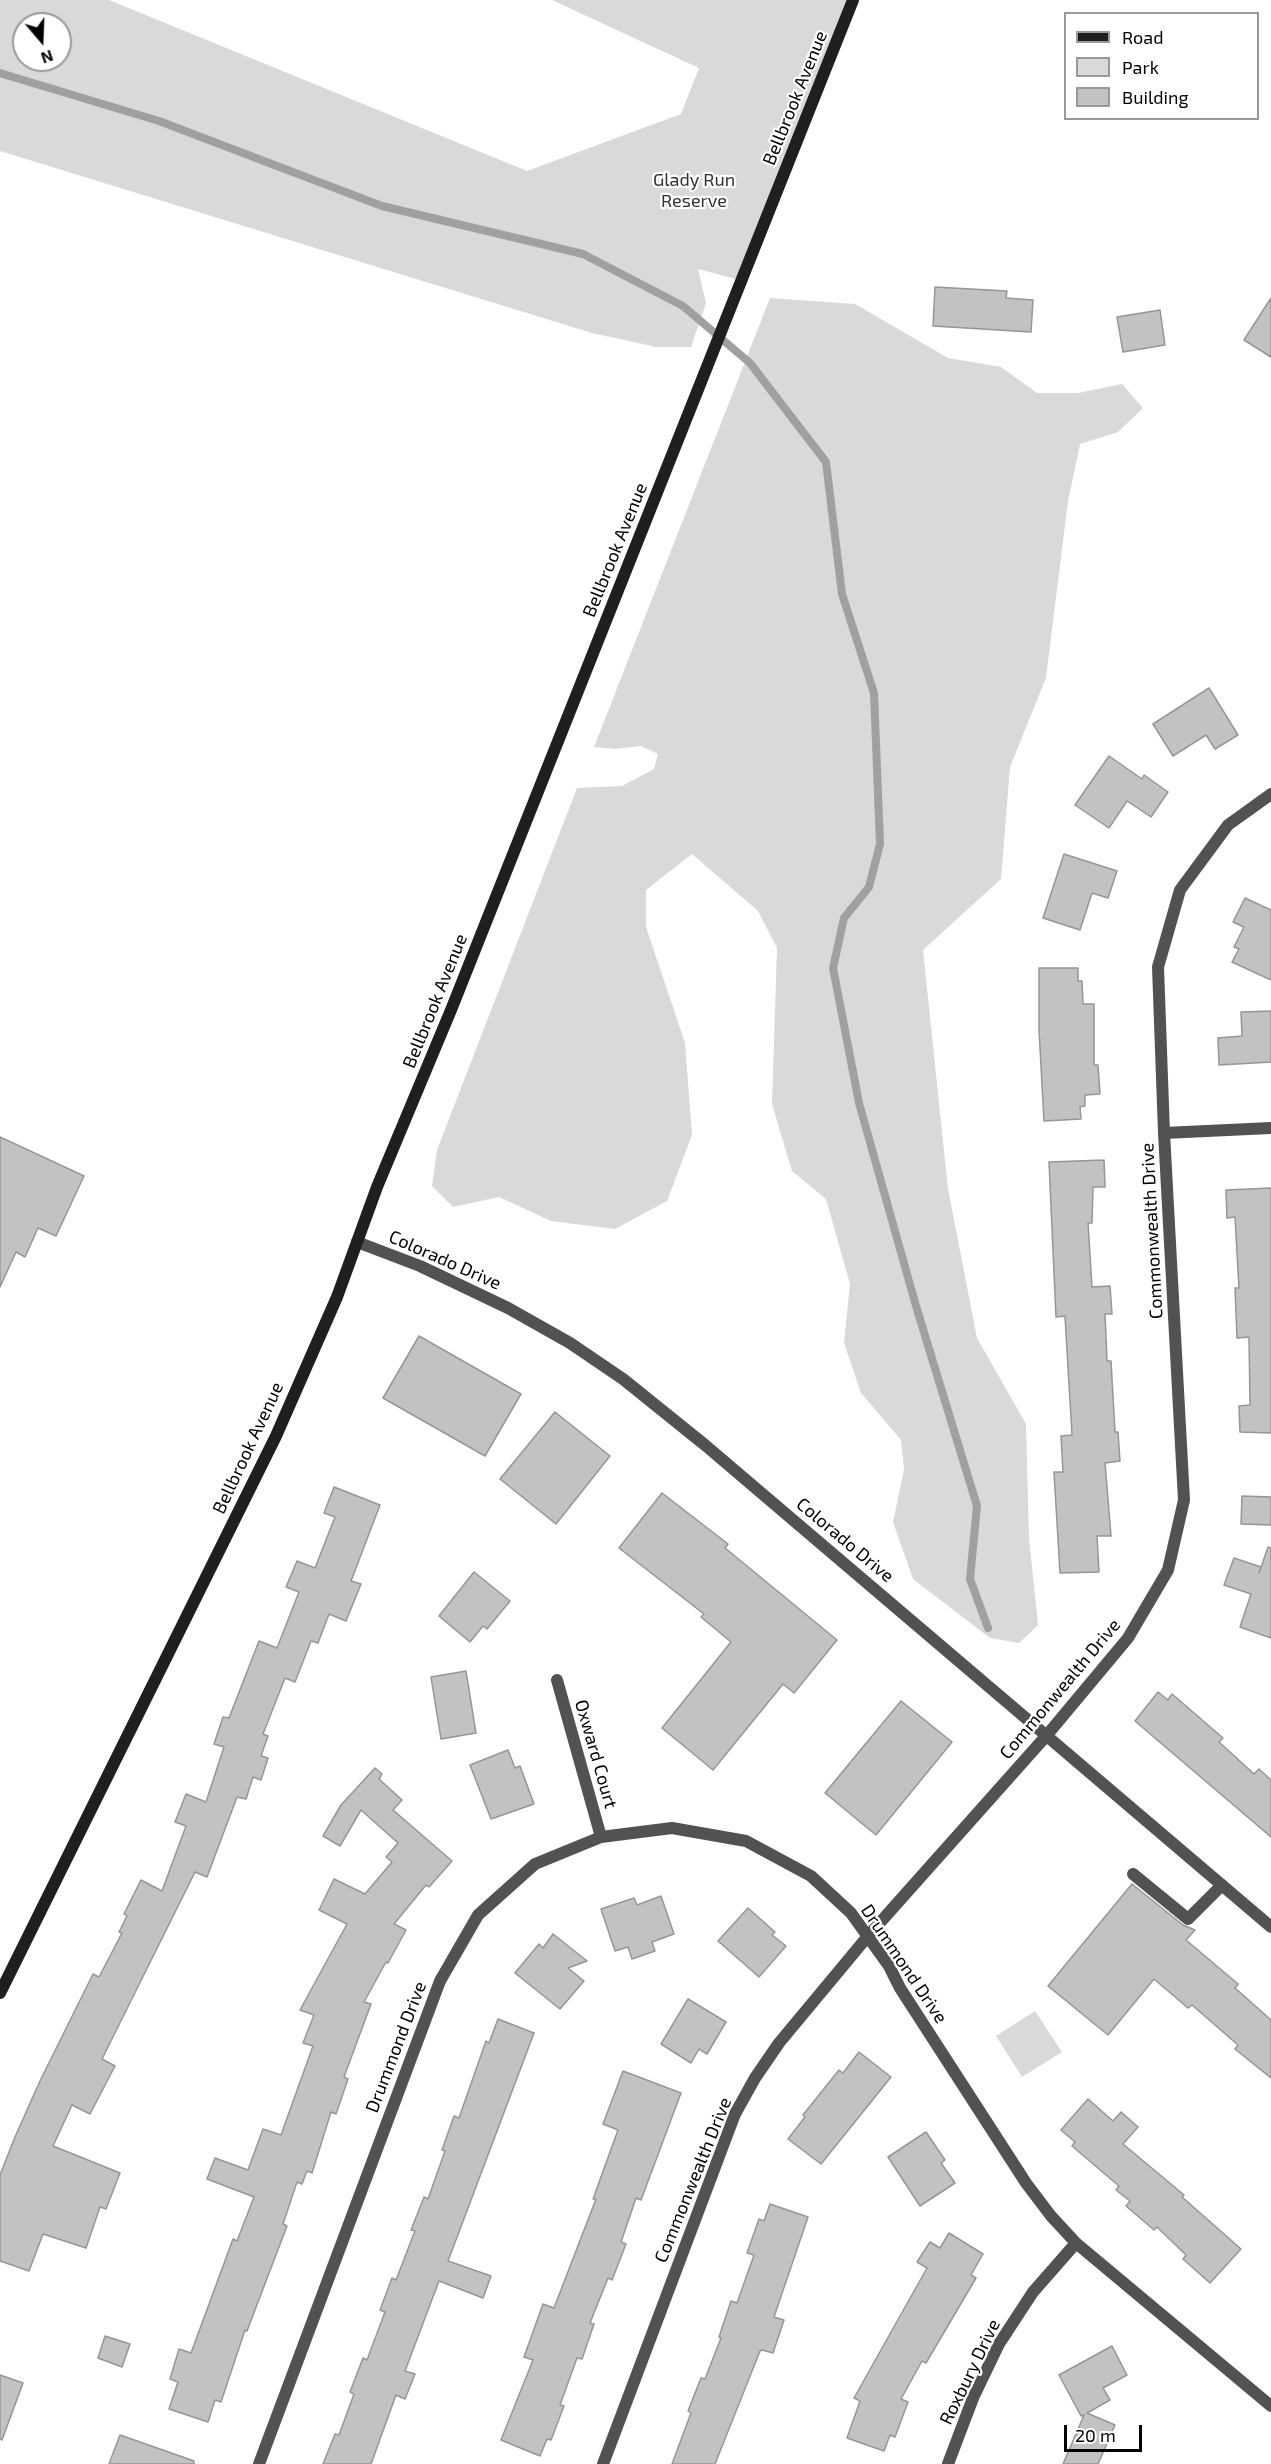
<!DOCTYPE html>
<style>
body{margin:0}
#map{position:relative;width:1271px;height:2464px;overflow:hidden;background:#fff;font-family:"Exo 2",sans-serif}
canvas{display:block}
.legend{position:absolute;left:1064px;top:12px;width:195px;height:108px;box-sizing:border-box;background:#fff;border:2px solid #999;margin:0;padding:8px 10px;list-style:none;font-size:18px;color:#000}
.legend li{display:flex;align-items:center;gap:12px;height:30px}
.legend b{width:30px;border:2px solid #999}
.north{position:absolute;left:12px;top:12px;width:60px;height:60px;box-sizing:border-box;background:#fff;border:2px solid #999;border-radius:50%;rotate:161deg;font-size:16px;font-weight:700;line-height:24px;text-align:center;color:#000}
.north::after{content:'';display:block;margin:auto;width:21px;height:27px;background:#000;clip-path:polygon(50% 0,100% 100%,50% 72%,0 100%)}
.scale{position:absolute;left:1064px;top:2425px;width:78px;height:27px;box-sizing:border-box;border:3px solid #000;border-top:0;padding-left:8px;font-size:18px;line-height:21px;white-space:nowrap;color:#000;-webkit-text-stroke:4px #fff;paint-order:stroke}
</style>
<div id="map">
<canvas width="1271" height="2464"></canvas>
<ul class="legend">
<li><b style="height:8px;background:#1f1f1f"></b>Road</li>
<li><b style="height:16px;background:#d9d9d9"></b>Park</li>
<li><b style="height:16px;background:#c2c2c2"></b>Building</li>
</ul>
<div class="north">N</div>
<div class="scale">20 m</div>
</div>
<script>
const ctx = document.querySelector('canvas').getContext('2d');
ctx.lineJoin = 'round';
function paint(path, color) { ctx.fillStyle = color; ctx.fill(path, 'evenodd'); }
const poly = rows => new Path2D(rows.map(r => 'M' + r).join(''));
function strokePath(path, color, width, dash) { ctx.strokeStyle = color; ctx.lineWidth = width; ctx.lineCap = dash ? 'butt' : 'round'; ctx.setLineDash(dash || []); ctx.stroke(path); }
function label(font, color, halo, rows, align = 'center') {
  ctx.font = font + ' "Exo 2",sans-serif'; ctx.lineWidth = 4.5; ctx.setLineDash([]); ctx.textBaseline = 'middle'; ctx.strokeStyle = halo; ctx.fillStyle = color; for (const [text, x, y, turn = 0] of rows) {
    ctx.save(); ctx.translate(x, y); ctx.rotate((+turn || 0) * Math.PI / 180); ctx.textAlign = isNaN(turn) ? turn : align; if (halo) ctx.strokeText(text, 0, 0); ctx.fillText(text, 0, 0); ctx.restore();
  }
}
const green = poly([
 [0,0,109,0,527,171,681,114,699,68,552,0,850,0,740,280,698,269,706,303,691,347,656,347,592,333,0,151],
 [24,24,60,24,60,60,24,60],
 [770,298,855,304,948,358,1001,367,1037,393,1078,393,1122,384,1143,408,1118,432,1080,444,1068,501,1046,678,1010,767,1001,879,923,950,948,1189,977,1338,1026,1424,1029,1538,1038,1625,1019,1643,990,1638,913,1579,893,1522,904,1469,901,1440,861,1393,844,1343,850,1284,826,1199,792,1171,772,1104,777,948,758,911,692,854,646,890,646,927,685,1043,692,1135,667,1201,615,1229,551,1221,499,1197,453,1207,432,1186,437,1150,577,788,622,786,654,769,658,754,641,746,615,749,594,747],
 [1035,2011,1062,2052,1022,2077,996,2036]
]);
const stream = poly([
 [0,73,159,121,382,206,583,254,683,306,750,363,826,462,842,594,874,693,880,844,869,887,844,918,833,968,859,1103,916,1306,977,1506,970,1579,988,1628]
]);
const building = poly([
 [935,287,1007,291,1006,298,1033,300,1031,332,933,326,935,287],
 [1271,298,1271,357,1244,340,1271,298],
 [1160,310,1165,345,1123,352,1117,317,1160,310],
 [1209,688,1238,735,1215,749,1206,735,1173,756,1153,724,1209,688],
 [1109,756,1142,779,1144,775,1168,792,1151,817,1127,801,1109,828,1075,805,1109,756],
 [1064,854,1117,871,1108,898,1092,893,1080,930,1043,918,1064,854],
 [1245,898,1271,910,1271,980,1232,962,1239,949,1234,947,1244,927,1233,922,1245,898],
 [1039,968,1078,968,1078,981,1082,981,1083,1004,1094,1004,1094,1065,1098,1065,1100,1094,1085,1095,1085,1106,1080,1107,1081,1119,1044,1121,1039,1030,1039,968],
 [1271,1011,1271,1062,1219,1065,1218,1038,1242,1036,1241,1012,1271,1011],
 [0,1137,84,1176,56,1236,38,1228,25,1257,16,1252,0,1287,0,1137],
 [1104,1160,1105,1187,1093,1187,1092,1223,1088,1223,1092,1287,1110,1286,1112,1314,1105,1314,1107,1361,1111,1361,1115,1432,1118,1432,1120,1461,1105,1463,1111,1536,1097,1536,1099,1572,1060,1573,1054,1472,1063,1472,1061,1436,1072,1435,1065,1316,1056,1317,1049,1162,1104,1160],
 [1271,1188,1271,1433,1240,1432,1239,1406,1250,1405,1249,1337,1237,1338,1235,1288,1239,1288,1235,1217,1227,1218,1226,1190,1271,1188],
 [419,1336,521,1394,485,1456,383,1398,419,1336],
 [555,1412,610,1456,556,1524,500,1479,555,1412],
 [334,1487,380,1505,351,1581,361,1584,346,1621,329,1614,318,1643,311,1641,295,1682,285,1678,263,1734,268,1736,261,1756,268,1758,261,1780,253,1777,246,1799,237,1797,207,1877,195,1872,102,2059,115,2066,90,2114,72,2105,53,2146,120,2173,106,2209,100,2207,86,2248,43,2234,29,2271,0,2261,0,2175,15,2137,40,2081,93,1974,99,1977,122,1933,119,1932,127,1916,124,1914,141,1880,162,1891,186,1826,175,1822,186,1794,206,1802,224,1747,214,1744,223,1717,229,1718,259,1641,277,1648,299,1592,286,1587,297,1561,315,1568,335,1517,324,1513,334,1487],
 [662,1493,728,1544,725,1548,837,1640,794,1693,783,1684,713,1770,662,1728,731,1642,701,1617,704,1614,619,1548,662,1493],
 [1242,1496,1271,1497,1271,1525,1241,1524,1242,1496],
 [1268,1547,1271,1548,1271,1638,1240,1627,1251,1594,1224,1585,1234,1558,1261,1567,1259,1573,1268,1547],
 [474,1572,510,1601,487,1629,483,1626,470,1642,439,1616,474,1572],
 [466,1671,476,1733,441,1739,431,1677,466,1671],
 [1158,1692,1168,1700,1172,1694,1223,1738,1219,1742,1254,1774,1259,1769,1271,1780,1271,1837,1135,1721,1158,1692],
 [901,1701,952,1742,876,1835,825,1793,901,1701],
 [508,1750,515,1768,520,1766,534,1804,491,1819,470,1765,508,1750],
 [375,1768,382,1774,379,1779,402,1800,393,1810,452,1861,429,1887,426,1885,394,1924,406,1930,388,1963,386,1962,364,2002,371,2004,344,2077,348,2079,336,2114,331,2112,312,2173,307,2171,302,2184,297,2182,283,2224,287,2226,247,2331,245,2330,221,2402,215,2400,208,2422,169,2409,178,2382,170,2379,179,2349,191,2353,233,2239,237,2241,254,2197,207,2179,215,2158,248,2170,263,2129,281,2135,313,2046,303,2043,314,2015,300,2010,347,1924,319,1910,334,1879,365,1894,392,1862,386,1857,398,1843,361,1810,340,1846,323,1836,341,1805,375,1768],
 [1132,1884,1183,1925,1195,1930,1186,1940,1238,1984,1235,1988,1271,2020,1271,2078,1235,2049,1238,2045,1192,2005,1188,2008,1154,1979,1108,2035,1048,1986,1132,1884],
 [661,1896,674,1934,652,1942,655,1951,632,1959,628,1947,615,1951,601,1909,634,1898,637,1905,661,1896],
 [748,1908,775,1932,772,1935,786,1946,759,1977,718,1941,748,1908],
 [553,1934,587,1961,568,1968,584,1981,560,2009,515,1973,539,1944,543,1948,553,1934],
 [688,1999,726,2022,707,2054,699,2049,691,2063,661,2044,688,1999],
 [498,2019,534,2033,448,2261,491,2276,483,2298,439,2281,405,2371,415,2374,405,2399,396,2395,371,2464,323,2464,335,2434,339,2435,354,2394,350,2392,363,2358,367,2360,385,2312,380,2310,392,2278,396,2280,415,2231,411,2230,424,2197,428,2199,445,2151,442,2150,454,2116,459,2118,486,2041,489,2043,498,2019],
 [859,2052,891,2077,821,2164,788,2139,805,2117,803,2115,839,2070,843,2073,859,2052],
 [623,2071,681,2093,641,2200,636,2198,621,2242,626,2244,612,2280,608,2278,590,2323,594,2324,582,2359,577,2358,560,2405,564,2406,551,2440,547,2439,540,2456,501,2440,533,2360,524,2357,543,2304,554,2308,596,2199,593,2199,618,2130,603,2124,623,2071],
 [1088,2099,1113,2121,1121,2112,1138,2127,1123,2144,1184,2195,1182,2197,1241,2249,1210,2283,1183,2259,1186,2255,1157,2227,1154,2230,1126,2206,1130,2201,1116,2190,1119,2186,1072,2146,1075,2142,1061,2130,1088,2099],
 [926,2132,945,2160,941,2163,955,2183,920,2206,888,2157,926,2132],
 [770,2204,808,2217,774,2317,784,2320,773,2353,762,2350,760,2351,715,2464,672,2464,691,2413,688,2411,701,2378,705,2379,721,2338,719,2337,731,2301,737,2303,754,2255,747,2253,759,2219,764,2221,770,2204],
 [949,2233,983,2254,971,2275,976,2278,926,2363,922,2361,901,2399,908,2402,895,2437,890,2435,884,2451,847,2438,860,2401,854,2398,927,2268,917,2262,930,2242,940,2248,949,2233],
 [105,2336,130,2344,122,2367,98,2358,105,2336],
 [1112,2346,1127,2375,1103,2388,1110,2400,1087,2413,1115,2425,1098,2464,1063,2464,1084,2415,1081,2416,1059,2375,1112,2346],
 [0,2375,23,2383,2,2440,0,2439,0,2375],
 [120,2435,194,2461,194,2464,109,2464,120,2435]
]);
const lane = poly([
 [1133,1874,1188,1919,1222,1885]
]);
const street = poly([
 [1164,1133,1271,1128],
 [357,1242,420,1266,508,1308,570,1343,623,1379,705,1445,1271,1927],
 [557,1680,601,1837],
 [259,2464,440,1981,478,1915,535,1864,601,1837,672,1828,746,1841,811,1876,851,1913,889,1966,900,1988,1026,2183,1051,2216,1076,2243,1271,2406],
 [603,2464,735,2114,755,2078,779,2043,868,1936,1047,1735,1128,1638,1168,1570,1184,1500,1164,1133,1158,967,1180,890,1228,825,1271,794],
 [948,2464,973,2398,999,2344,1033,2292,1076,2243]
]);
const secondary = poly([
 [0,1993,276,1436,337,1297,377,1187,451,1010,853,0]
]);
const streetNames = [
 ["Bellbrook Avenue",795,98,-68],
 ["Bellbrook Avenue",615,550,-68],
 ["Bellbrook Avenue",435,1001,-68],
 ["Commonwealth Drive",1152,1231,-93],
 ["Colorado Drive",445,1260,24],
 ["Bellbrook Avenue",248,1448,-65],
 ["Colorado Drive",845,1540,40],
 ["Commonwealth Drive",1060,1689,-50],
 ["Oxward Court",596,1754,74],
 ["Drummond Drive",904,1964,56],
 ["Drummond Drive",396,2047,-69],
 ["Commonwealth Drive",693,2180,-68],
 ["Roxbury Drive",970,2372,-64]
];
const parkNames = [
 ["Glady Run",694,180],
 ["Reserve",694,201]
];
paint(green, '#d9d9d9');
strokePath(stream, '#a0a0a0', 8);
paint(building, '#c2c2c2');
strokePath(building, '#969696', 1.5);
strokePath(lane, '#525252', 12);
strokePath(street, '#525252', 12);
strokePath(secondary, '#1f1f1f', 12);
label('18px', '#000', '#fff', streetNames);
label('18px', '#303030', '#fff', parkNames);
</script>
